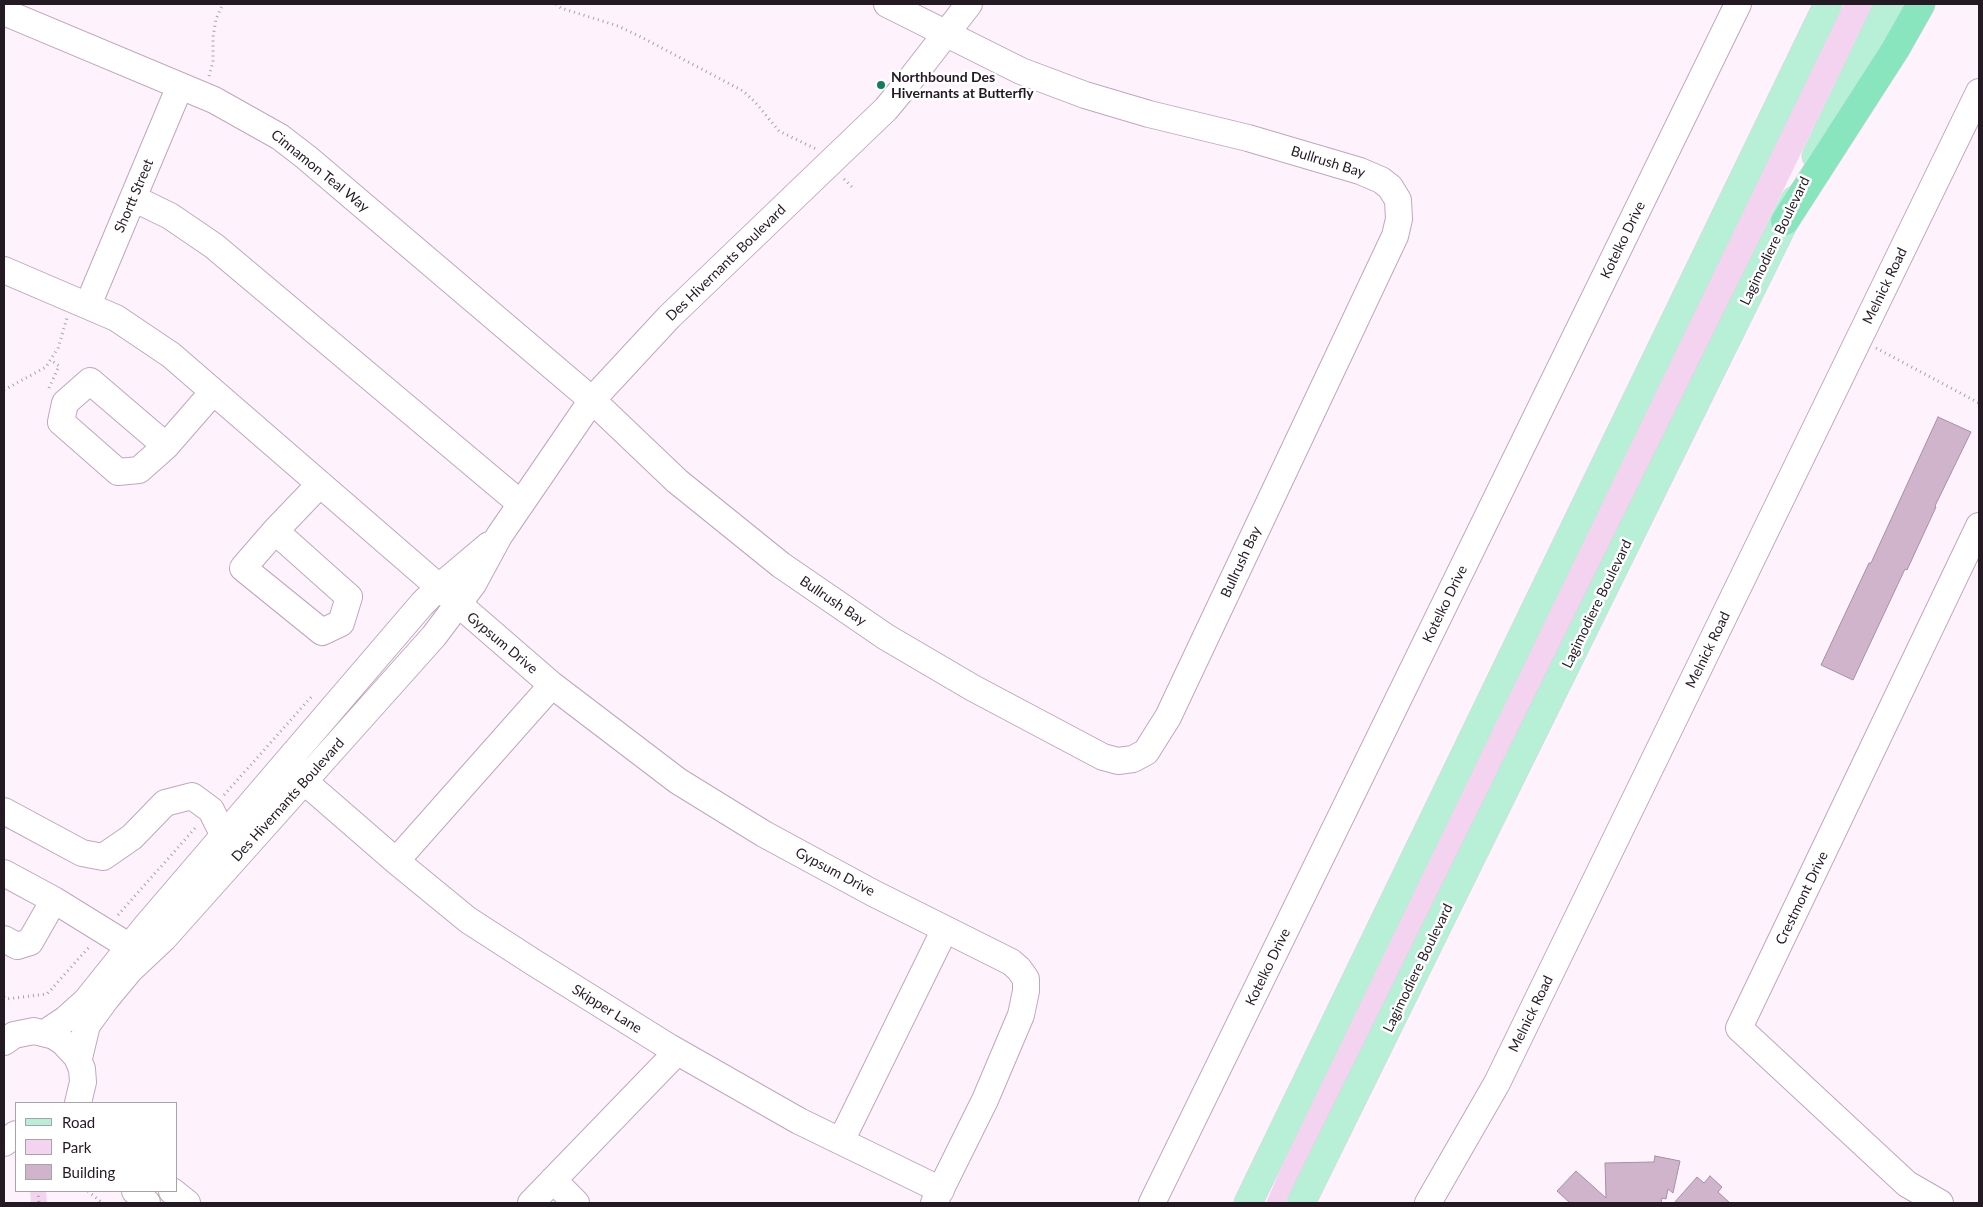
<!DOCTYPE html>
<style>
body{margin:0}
#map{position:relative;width:1983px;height:1207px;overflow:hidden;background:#fef3fd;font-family:Lato,sans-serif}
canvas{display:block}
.frame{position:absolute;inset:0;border:5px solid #241a23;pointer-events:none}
.legend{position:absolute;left:15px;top:1102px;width:162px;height:90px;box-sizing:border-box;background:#fff;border:1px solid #a7a3a7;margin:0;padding:6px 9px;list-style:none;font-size:15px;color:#241a23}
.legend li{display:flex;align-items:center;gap:10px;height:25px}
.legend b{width:25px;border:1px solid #a7a3a7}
</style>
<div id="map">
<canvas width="1983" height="1207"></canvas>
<div class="frame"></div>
<ul class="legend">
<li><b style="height:6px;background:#b8efd7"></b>Road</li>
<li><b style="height:14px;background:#f3d3ef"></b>Park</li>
<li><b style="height:14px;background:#cfb4cc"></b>Building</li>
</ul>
</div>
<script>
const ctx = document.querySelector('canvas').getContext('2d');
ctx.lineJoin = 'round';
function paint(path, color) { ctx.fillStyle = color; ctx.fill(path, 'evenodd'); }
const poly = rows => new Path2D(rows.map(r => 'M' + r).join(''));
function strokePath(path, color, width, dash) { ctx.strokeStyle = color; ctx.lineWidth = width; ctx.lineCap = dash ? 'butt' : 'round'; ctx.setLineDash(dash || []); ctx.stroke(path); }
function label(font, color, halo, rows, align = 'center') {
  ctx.font = font + ' Lato,sans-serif'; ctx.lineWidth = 5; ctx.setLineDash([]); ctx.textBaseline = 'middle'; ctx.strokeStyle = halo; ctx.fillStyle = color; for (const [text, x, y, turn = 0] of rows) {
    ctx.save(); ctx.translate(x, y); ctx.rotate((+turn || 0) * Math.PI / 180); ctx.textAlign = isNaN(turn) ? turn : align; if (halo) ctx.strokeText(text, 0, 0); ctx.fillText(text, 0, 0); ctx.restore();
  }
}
const green = poly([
 [1844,4,1873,4,1554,665,1285,1203,1266,1203,1281,1168],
 [30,1191,46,1191,47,1203,31,1203]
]);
const building = poly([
 [1938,417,1971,432,1935,506,1936,507,1907,570,1905,569,1853,680,1821,665,1869,563,1871,563,1938,417],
 [1655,1156,1680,1161,1673,1193,1668,1189,1666,1199,1662,1198,1661,1203,1570,1203,1557,1191,1576,1171,1606,1198,1605,1163,1654,1162,1655,1156],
 [1710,1176,1722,1187,1718,1192,1730,1203,1674,1203,1697,1177,1704,1183,1710,1176]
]);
const path = poly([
 [556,4,561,8,618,26,643,38,743,91,755,102,779,131,816,149],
 [209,76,213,62,213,37,216,19,223,4],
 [844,179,854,189],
 [1876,348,1979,403],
 [49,388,59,366,51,360],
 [4,390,46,367,58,348,67,318],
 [224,795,313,695],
 [118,915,197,826],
 [4,997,6,999,47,994,90,946],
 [38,1191,39,1203],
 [88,1191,102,1203]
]);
const minor = poly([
 [4,12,214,100,280,137,306,157,592,400,677,481,781,565,886,637,973,688,1103,757,1118,761,1133,759,1146,752,1168,717,1395,236,1399,219,1398,200,1390,187,1381,180,1360,171,1248,138,1149,114,1085,95,1021,71,887,4],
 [133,198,170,216,214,246,521,504],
 [4,270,116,318,171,355,552,685,678,781,764,834,873,893,1011,962,1019,969,1026,979,1026,991,1021,1015,985,1100,934,1203],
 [88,305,180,86],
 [166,446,90,381,65,403,61,422,118,472,139,470,166,446,213,392],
 [275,531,349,597,341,623,322,632,243,568,275,531,320,484],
 [305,782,396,861,468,920,533,962,669,1047,799,1121,941,1190],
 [4,811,82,853,103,857,132,837,165,803,192,796,211,810,224,836],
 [396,861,552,685],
 [4,873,54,900,130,947],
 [4,939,17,946,30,942,54,900],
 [45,1033,66,1019,86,1001,147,925,422,604,438,588,489,545],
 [4,1042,14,1035,34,1031,54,1036,63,1042,77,1057,82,1069,83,1082,78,1103],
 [77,1057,79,1058,87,1025,106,999,130,970,164,938,434,636,473,584,499,536,592,400,669,317,886,109,910,80,969,4],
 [841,1141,945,929],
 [4,1143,16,1134],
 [553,1180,576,1203],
 [135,1191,147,1203],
 [172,1191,187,1203],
 [531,1203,677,1052],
 [1152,1203,1738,4],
 [1428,1203,1497,1083,1979,92],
 [1940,1203,1907,1184,1739,1028,1979,526]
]);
const major = poly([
 [1816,156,1889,4],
 [1248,1203,1828,4],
 [1301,1203,1795,200]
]);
const highway = poly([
 [1785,221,1895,50,1921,4]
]);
const markers = [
 [881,85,5,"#117f5b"]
];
const poiNames = [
 ["Northbound Des",891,77],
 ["Hivernants at Butterfly",891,93]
];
const streetNames = [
 ["Bullrush Bay",1328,162,17],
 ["Cinnamon Teal Way",320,171,39],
 ["Shortt Street",134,196,-67],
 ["Kotelko Drive",1623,240,-64],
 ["Lagimodiere Boulevard",1775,241,-64],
 ["Des Hivernants Boulevard",726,263,-44],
 ["Melnick Road",1885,286,-64],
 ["Bullrush Bay",1241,562,-65],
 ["Bullrush Bay",833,601,34],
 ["Kotelko Drive",1445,604,-64],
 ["Lagimodiere Boulevard",1597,604,-64],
 ["Gypsum Drive",502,643,40],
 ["Melnick Road",1708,650,-64],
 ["Des Hivernants Boulevard",288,800,-48],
 ["Gypsum Drive",835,872,28],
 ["Crestmont Drive",1802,898,-64],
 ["Kotelko Drive",1268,967,-64],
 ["Lagimodiere Boulevard",1418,968,-64],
 ["Skipper Lane",607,1009,32],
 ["Melnick Road",1531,1014,-64]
];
paint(green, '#f3d3ef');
paint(building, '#cfb4cc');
strokePath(building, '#a78ea4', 1);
strokePath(minor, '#c0a6bd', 28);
strokePath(major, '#d8d6d7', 29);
strokePath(highway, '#d8d6d7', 29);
strokePath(path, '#aa9fa9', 3, [1, 4]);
strokePath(minor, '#fff', 26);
strokePath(major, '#b8efd7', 28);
strokePath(highway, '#89e5bd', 28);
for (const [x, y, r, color] of markers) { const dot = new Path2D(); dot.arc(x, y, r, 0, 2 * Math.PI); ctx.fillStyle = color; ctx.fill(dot); strokePath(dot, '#fff', 2); }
label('bold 14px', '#241a23', '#fff', poiNames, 'left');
label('14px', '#241a23', '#fff', streetNames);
</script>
